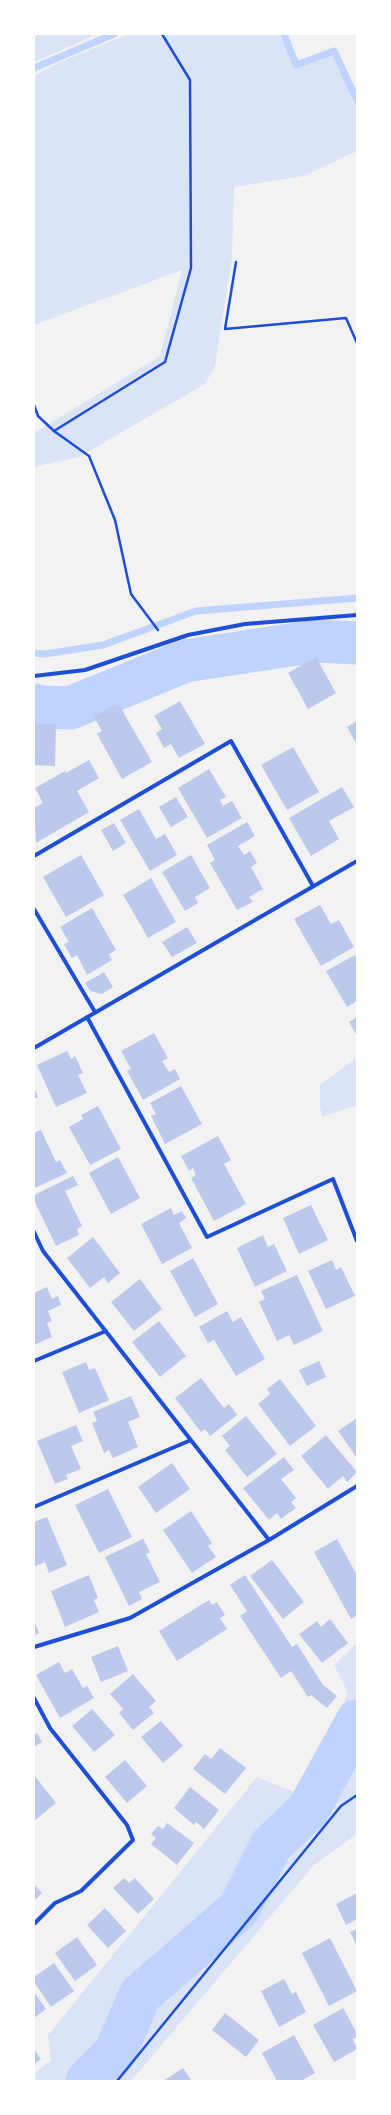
<!DOCTYPE html>
<style>
body{margin:0}
#map{position:relative;width:391px;height:2115px;overflow:hidden;background:#f2f2f2;font-family:Spectral,serif}
canvas{display:block}
.frame{position:absolute;inset:0;border:35px solid #fff;pointer-events:none}
</style>
<div id="map">
<canvas width="391" height="2115"></canvas>
<div class="frame"></div>
</div>
<script>
const ctx = document.querySelector('canvas').getContext('2d');
ctx.lineJoin = 'round';
function paint(path, color) { ctx.fillStyle = color; ctx.fill(path, 'evenodd'); }
const poly = rows => new Path2D(rows.map(r => 'M' + r).join(''));
function strokePath(path, color, width, dash) { ctx.strokeStyle = color; ctx.lineWidth = width; ctx.lineCap = dash ? 'butt' : 'round'; ctx.setLineDash(dash || []); ctx.stroke(path); }
const green = poly([
 [34,34,98,34,34,62],
 [129,34,282,34,296,68,333,55,357,105,357,151,304,176,234,187,232,258,215,366,205,384,79,457,34,467,34,433,160,356,182,270,34,325,34,76,58,63],
 [357,1057,357,1105,322,1117,320,1106,320,1085],
 [357,1643,357,1834,314,1865,131,2081,34,2081,34,2074,51,2060,48,2035,257,1777,299,1794,348,1693,334,1665]
]);
const stream = poly([
 [284,34,296,65,334,51,357,100],
 [34,68,114,34],
 [34,653,45,654,103,645,196,611,357,598]
]);
const river = poly([
 [34,705,41,707,70,708,185,661,316,641,357,643],
 [87,2081,115,2053,140,1995,239,1909,271,1845,308,1810,357,1721]
]);
const building = poly([
 [316,657,336,693,308,709,288,673],
 [180,701,205,744,179,758,171,744,164,748,156,733,162,729,154,716],
 [118,703,152,762,122,779,97,734,102,731,94,717],
 [357,721,357,745,347,727],
 [34,724,56,724,55,766,34,765],
 [293,747,319,792,287,810,261,765],
 [89,760,99,778,77,791,89,812,36,843,34,808,43,803,35,788,65,771,66,773],
 [209,769,226,797,220,800,223,806,232,801,242,818,207,838,178,788],
 [342,787,354,807,329,821,339,839,311,856,289,818],
 [176,797,188,817,171,827,159,807],
 [139,809,156,839,165,834,177,855,150,871,120,820],
 [247,822,255,836,238,846,244,855,250,851,257,863,251,867,263,889,249,897,253,902,237,910,210,863,215,860,207,845],
 [114,823,126,843,113,851,101,830],
 [81,855,104,895,66,917,43,877],
 [191,855,210,888,195,897,198,903,185,911,162,872],
 [151,878,176,922,148,938,123,895],
 [320,905,331,924,339,920,354,947,321,966,294,919],
 [92,908,116,950,109,954,112,960,87,975,77,955,72,958,64,944,69,942,60,927],
 [187,927,197,943,172,957,162,942],
 [355,955,357,958,357,1001,347,1007,326,971],
 [104,972,113,987,102,994,90,991,85,983],
 [357,1017,357,1036,349,1022],
 [154,1033,168,1058,162,1061,169,1072,175,1069,180,1079,143,1100,127,1071,131,1069,121,1051],
 [67,1051,71,1059,75,1056,83,1073,78,1075,87,1093,56,1107,37,1065],
 [181,1086,202,1124,165,1144,151,1116,156,1114,150,1103],
 [34,1087,38,1097,34,1099],
 [98,1106,121,1149,90,1165,69,1127,83,1119,81,1115],
 [41,1130,56,1162,60,1160,67,1173,35,1188,34,1133],
 [218,1136,231,1160,224,1164,246,1204,214,1221,191,1178,196,1175,193,1168,189,1171,181,1156],
 [118,1157,140,1198,111,1214,89,1173],
 [73,1176,78,1185,65,1191,82,1226,77,1229,79,1235,56,1246,34,1200,34,1195],
 [311,1205,328,1240,299,1254,283,1218],
 [171,1208,174,1215,182,1211,186,1218,179,1223,192,1248,162,1264,141,1224],
 [263,1235,268,1247,274,1244,287,1271,255,1287,237,1248],
 [93,1237,120,1273,108,1283,104,1277,90,1288,67,1258],
 [193,1258,218,1304,195,1317,170,1271],
 [332,1260,336,1270,341,1267,355,1296,326,1309,308,1271],
 [297,1275,323,1331,294,1345,289,1335,277,1341,259,1302,265,1299,261,1291],
 [140,1279,162,1309,134,1331,111,1302],
 [47,1287,52,1299,58,1296,61,1305,48,1311,52,1321,47,1323,52,1337,34,1345,34,1293],
 [227,1311,233,1322,241,1317,265,1359,236,1376,214,1340,208,1343,199,1327],
 [159,1321,186,1356,160,1377,132,1342],
 [319,1361,326,1377,307,1386,299,1370],
 [86,1362,89,1370,95,1368,109,1400,79,1413,62,1372],
 [201,1378,224,1408,229,1404,237,1415,210,1436,205,1429,201,1432,175,1398],
 [280,1379,316,1426,290,1446,258,1404,270,1394,267,1389],
 [131,1396,140,1417,128,1422,138,1447,113,1458,109,1450,104,1453,92,1423,97,1421,93,1412],
 [246,1416,277,1454,247,1477,225,1450,230,1446,222,1436],
 [357,1418,357,1458,338,1431],
 [76,1425,83,1441,71,1446,81,1469,66,1475,68,1479,55,1484,37,1441],
 [326,1435,357,1472,347,1482,343,1476,328,1489,301,1456],
 [284,1457,294,1470,281,1479,296,1498,291,1502,296,1508,281,1519,277,1513,269,1520,243,1488],
 [172,1463,190,1489,156,1513,138,1487],
 [108,1489,132,1537,99,1553,75,1505],
 [191,1511,212,1543,208,1546,216,1557,192,1573,163,1530],
 [47,1517,67,1565,49,1573,45,1562,34,1567,34,1522],
 [143,1539,150,1552,146,1554,160,1582,139,1592,142,1599,129,1606,105,1557],
 [337,1539,357,1575,357,1615,351,1619,314,1552],
 [272,1560,304,1602,283,1619,250,1576],
 [89,1575,98,1598,94,1600,99,1612,65,1627,51,1591],
 [245,1575,292,1647,297,1644,323,1685,337,1696,327,1708,311,1695,308,1697,291,1671,281,1678,240,1616,247,1611,230,1585],
 [209,1600,212,1605,217,1602,225,1615,220,1618,227,1629,177,1661,159,1631],
 [330,1619,348,1643,322,1663,299,1634,317,1621,321,1627],
 [34,1621,39,1633,34,1635],
 [118,1646,128,1671,101,1682,91,1657],
 [59,1662,65,1673,72,1669,83,1688,87,1686,94,1698,60,1718,36,1675],
 [133,1674,156,1701,149,1707,154,1713,133,1730,119,1713,123,1709,110,1694],
 [92,1709,115,1735,94,1752,72,1726],
 [161,1721,183,1746,163,1763,141,1737],
 [37,1733,42,1742,34,1747,34,1735],
 [220,1748,246,1768,225,1794,193,1769,205,1754,211,1759],
 [125,1760,147,1786,127,1803,105,1777],
 [34,1775,56,1803,34,1821],
 [190,1787,219,1810,204,1829,196,1822,194,1825,174,1808],
 [167,1823,194,1843,177,1865,151,1844,156,1838,151,1834,158,1826,163,1829],
 [124,1878,129,1883,135,1878,154,1899,138,1914,113,1888],
 [34,1884,42,1893,34,1901],
 [357,1893,357,1919,346,1925,336,1904],
 [105,1908,126,1931,108,1948,87,1925],
 [357,1929,357,1946,350,1932],
 [77,1937,97,1965,75,1981,55,1953],
 [330,1938,357,1991,329,2006,302,1953],
 [54,1963,74,1991,51,2007,34,1982,34,1977],
 [284,1979,292,1994,296,1992,306,2012,279,2027,261,1991],
 [34,1992,46,2009,34,2018],
 [343,2008,357,2033,357,2037,353,2039,357,2049,334,2062,313,2025],
 [225,2013,259,2040,246,2057,212,2030],
 [294,2035,315,2073,301,2081,277,2081,262,2053],
 [34,2049,41,2059,34,2064],
 [183,2068,192,2081,163,2081]
]);
const path = poly([
 [236,262,225,329,346,318,357,343],
 [34,405,38,416,54,431,89,456,115,520,131,594,158,630],
 [54,431,165,362,191,268,190,80,162,34],
 [117,2081,341,1806,357,1795]
]);
const minor = poly([
 [34,676,85,670,188,635,245,624,357,615],
 [34,856,231,741,313,886],
 [34,909,95,1012],
 [87,1017,207,1237,333,1179,357,1241],
 [34,1048,357,861],
 [34,1232,43,1251,269,1540],
 [34,1361,106,1331],
 [34,1507,191,1440],
 [34,1647,130,1618,269,1540,357,1486],
 [34,1698,50,1728,127,1825,133,1840,81,1891,55,1903,34,1924]
]);
paint(green, '#dbe4f7');
strokePath(stream, '#bfd3fe', 7);
strokePath(river, '#bfd3fe', 43);
paint(building, '#bdc9ec');
strokePath(path, '#1d4ed8', 2.5);
strokePath(minor, '#1d4ed8', 4);
</script>
